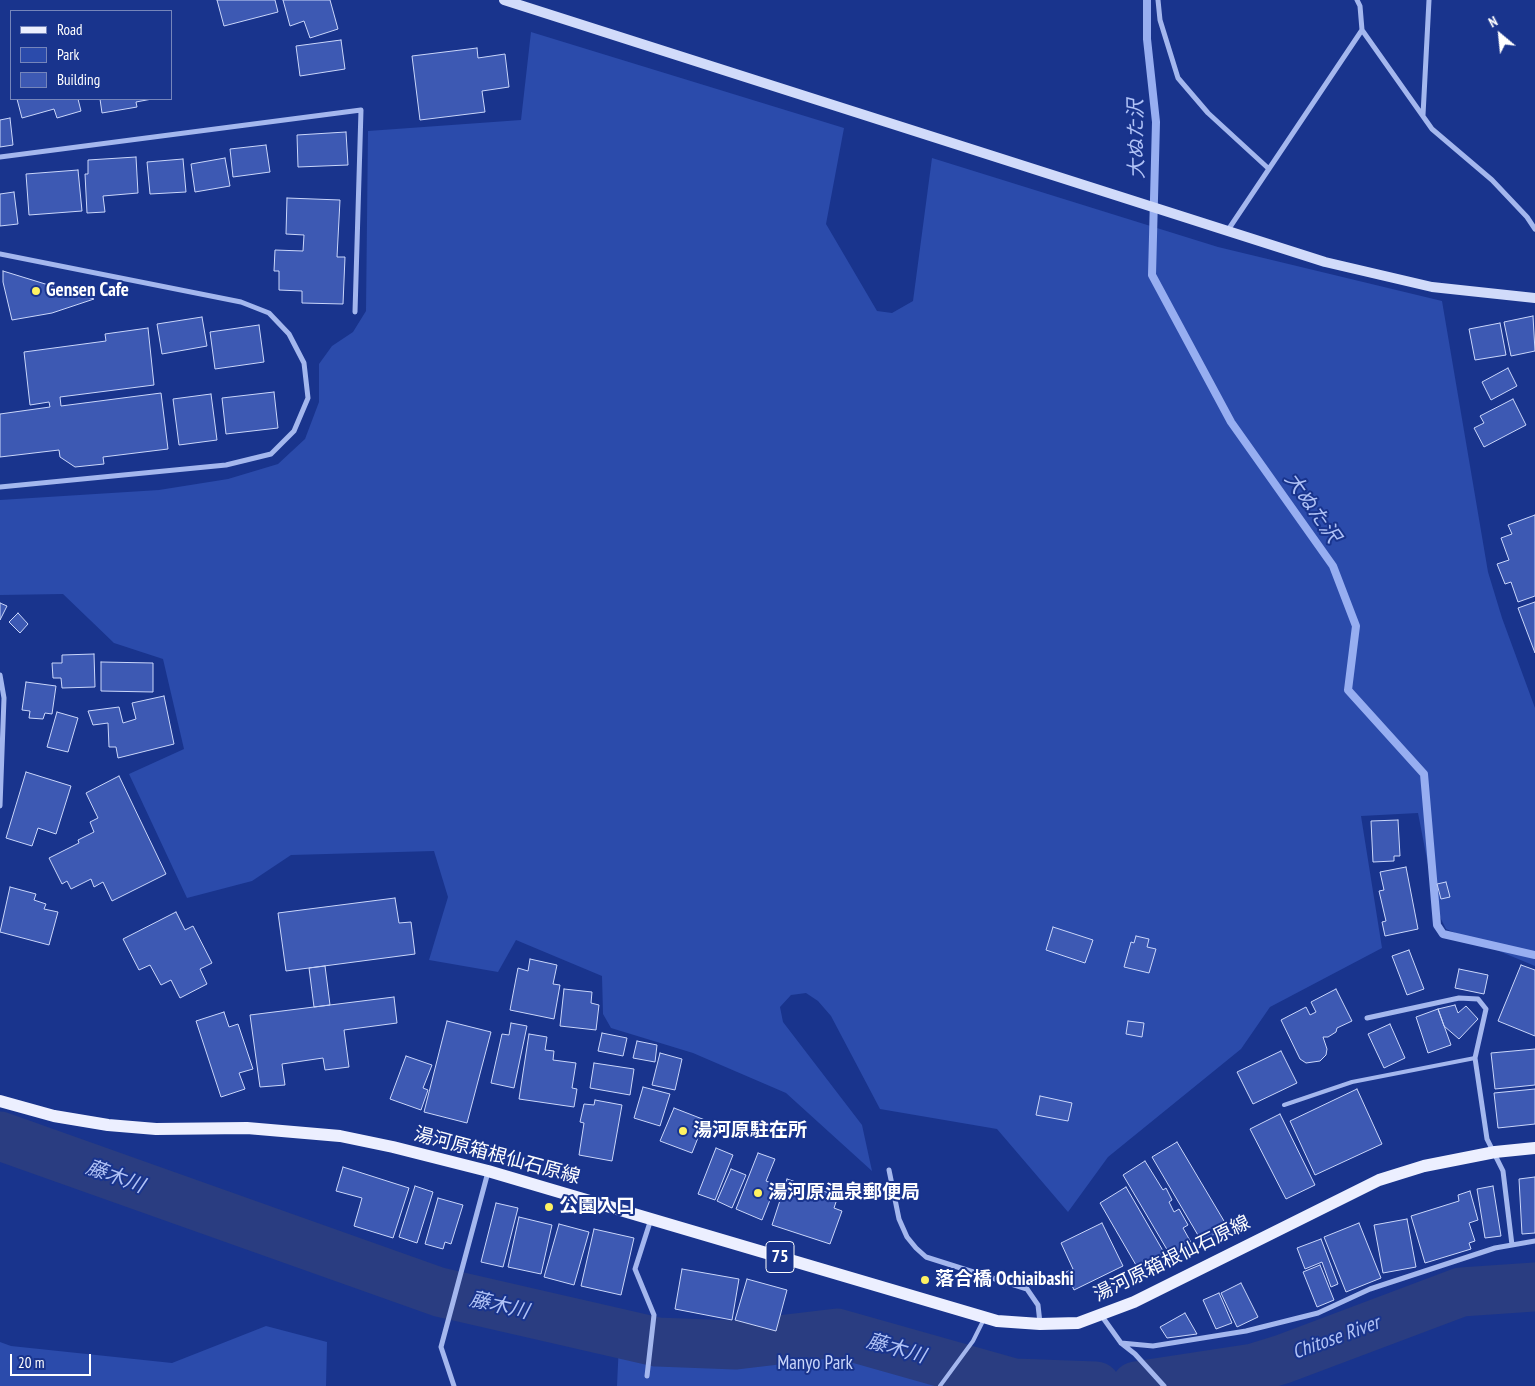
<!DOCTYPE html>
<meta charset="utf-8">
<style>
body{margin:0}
#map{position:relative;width:1535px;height:1386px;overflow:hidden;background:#19348d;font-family:"PT Sans Narrow",sans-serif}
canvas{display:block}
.legend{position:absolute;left:10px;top:10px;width:162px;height:90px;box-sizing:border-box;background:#19348d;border:1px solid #7585bb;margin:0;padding:6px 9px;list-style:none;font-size:15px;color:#fff}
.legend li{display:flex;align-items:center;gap:10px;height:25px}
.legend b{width:25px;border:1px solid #7585bb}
.north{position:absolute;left:1475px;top:10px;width:50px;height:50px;-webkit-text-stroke:4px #19348d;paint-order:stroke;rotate:332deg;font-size:14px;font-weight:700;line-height:20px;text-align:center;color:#fff}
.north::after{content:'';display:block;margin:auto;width:18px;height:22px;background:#fff;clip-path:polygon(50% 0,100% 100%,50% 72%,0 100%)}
.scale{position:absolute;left:10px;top:1354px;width:81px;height:22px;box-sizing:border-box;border:2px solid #fff;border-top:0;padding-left:6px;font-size:15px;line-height:18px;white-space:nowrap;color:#fff;-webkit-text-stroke:4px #19348d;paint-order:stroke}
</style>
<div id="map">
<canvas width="1535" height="1386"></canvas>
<ul class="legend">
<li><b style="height:6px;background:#ecefff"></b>Road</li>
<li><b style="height:14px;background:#2b4bab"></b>Park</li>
<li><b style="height:14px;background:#3d59b3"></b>Building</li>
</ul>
<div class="north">N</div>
<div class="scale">20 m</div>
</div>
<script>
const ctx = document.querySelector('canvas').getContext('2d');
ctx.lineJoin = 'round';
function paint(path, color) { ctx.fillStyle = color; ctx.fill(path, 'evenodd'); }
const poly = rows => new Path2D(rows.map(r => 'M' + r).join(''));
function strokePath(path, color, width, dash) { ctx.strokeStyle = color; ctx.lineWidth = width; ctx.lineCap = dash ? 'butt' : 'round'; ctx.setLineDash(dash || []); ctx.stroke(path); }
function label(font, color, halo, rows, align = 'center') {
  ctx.font = font + ' "PT Sans Narrow","Noto Sans JP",sans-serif'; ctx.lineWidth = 4; ctx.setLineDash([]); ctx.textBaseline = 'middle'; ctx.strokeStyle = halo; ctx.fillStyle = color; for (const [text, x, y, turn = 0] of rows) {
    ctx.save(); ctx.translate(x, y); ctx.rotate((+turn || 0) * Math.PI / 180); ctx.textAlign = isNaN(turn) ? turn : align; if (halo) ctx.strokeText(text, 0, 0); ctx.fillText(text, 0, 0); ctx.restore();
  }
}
const green = poly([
 [531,32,844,128,826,224,877,311,892,313,913,301,932,158,1218,247,1442,301,1488,572,1502,618,1535,708,1535,966,1446,929,1437,911,1418,813,1361,816,1382,948,1270,1007,1241,1049,1108,1157,1068,1212,997,1129,880,1109,831,1016,818,1001,806,993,791,995,780,1007,783,1022,862,1125,872,1171,786,1093,693,1053,611,1028,603,1014,602,976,516,940,498,972,429,960,448,897,434,851,291,855,252,881,187,898,129,774,184,749,163,659,114,643,63,594,0,595,0,500,159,490,228,479,278,464,305,439,319,402,319,364,332,346,353,332,366,311,368,131,521,120],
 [266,1326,327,1342,326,1386,0,1386,0,1342,11,1346,172,1363],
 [834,1342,1014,1383,1013,1386,617,1386,619,1343]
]);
const stream = poly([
 [1147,0,1147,39,1156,122,1152,275,1231,422,1333,566,1356,626,1348,690,1424,774,1437,925,1443,934,1535,955]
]);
const river = poly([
 [0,1136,439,1292,657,1342,736,1345,837,1333,1014,1383],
 [1013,1386,1014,1383,1096,1386],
 [1136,1386,1254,1368,1283,1359,1461,1292,1535,1287]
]);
const building = poly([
 [217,0,275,0,278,12,224,26,217,0],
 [283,0,330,0,338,29,310,38,304,21,290,26,283,0],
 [341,40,345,69,300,76,296,46,341,40],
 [477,48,478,58,505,54,509,87,482,91,485,112,420,120,412,56,477,48],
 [17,99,78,99,81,111,57,118,54,109,22,118,17,99],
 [100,99,152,99,136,102,137,107,102,113,100,99],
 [10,118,13,145,0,147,0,120,10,118],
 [346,132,348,165,298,167,297,135,346,132],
 [266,145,270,172,233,177,230,149,266,145],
 [136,157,138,193,103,196,105,212,87,213,85,174,88,174,88,160,136,157],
 [225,158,230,186,195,192,191,164,225,158],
 [183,159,186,192,150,194,147,162,183,159],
 [78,170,82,211,29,215,26,174,78,170],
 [14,192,18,224,0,226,0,194,14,192],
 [287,198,340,200,337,257,345,257,343,304,302,303,302,291,279,290,279,271,274,271,275,250,303,251,304,235,286,234,287,198],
 [3,271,94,299,52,313,12,320,3,282,3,271],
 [1533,316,1535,351,1511,356,1504,322,1533,316],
 [202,317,207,346,162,354,157,324,202,317],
 [1500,323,1506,355,1475,360,1469,329,1500,323],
 [259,325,264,362,215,369,210,332,259,325],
 [148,328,154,385,60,397,61,406,161,393,168,449,103,457,104,464,75,467,60,457,59,450,0,457,0,414,50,407,49,402,30,405,24,352,106,341,105,334,148,328],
 [1508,368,1517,386,1491,400,1482,382,1508,368],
 [274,392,278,428,226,434,222,398,274,392],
 [211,394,217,440,179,445,173,399,211,394],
 [1513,399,1526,425,1484,447,1474,428,1484,423,1480,416,1513,399],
 [1535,515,1535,596,1518,602,1511,582,1505,584,1497,564,1509,560,1501,538,1512,534,1508,525,1535,515],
 [1535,602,1535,653,1518,608,1535,602],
 [0,603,7,606,0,620,0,603],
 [18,613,28,624,20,633,9,622,18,613],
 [94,654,95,687,62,688,61,678,53,678,52,663,62,663,62,655,94,654],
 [101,662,153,663,153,692,101,691,101,662],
 [26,682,56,686,52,714,45,713,43,719,29,718,30,711,22,710,26,682],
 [164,696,174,744,118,758,116,747,109,747,108,723,93,725,88,711,119,707,123,723,136,719,132,703,164,696],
 [57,712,78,718,68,752,47,747,57,712],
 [26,772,71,786,56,834,38,828,32,846,6,838,26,772],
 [119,776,166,874,112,901,103,882,94,887,91,879,71,889,67,881,62,884,49,858,79,843,78,840,94,832,90,822,98,818,86,793,119,776],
 [1398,820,1400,856,1394,856,1394,861,1373,862,1371,821,1398,820],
 [1406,867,1418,929,1385,936,1382,922,1386,921,1379,891,1384,890,1380,872,1406,867],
 [1446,882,1450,897,1441,899,1437,884,1446,882],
 [10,887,36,894,34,900,46,904,44,909,58,912,49,945,0,932,10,887],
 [395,898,399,923,411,922,415,954,286,971,278,913,395,898],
 [176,912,185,930,193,926,212,963,200,969,207,984,180,998,171,980,161,985,150,965,139,970,123,939,176,912],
 [1053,927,1093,940,1085,963,1046,950,1053,927],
 [1136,936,1149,939,1147,947,1156,949,1149,973,1124,967,1131,942,1134,943,1136,936],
 [1409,950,1424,989,1407,995,1392,956,1409,950],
 [530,959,557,965,553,984,560,985,554,1019,510,1010,518,968,528,971,530,959],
 [1521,965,1535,970,1535,1036,1498,1021,1521,965],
 [325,966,330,1005,314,1007,309,968,325,966],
 [1459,969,1488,975,1484,994,1455,988,1459,969],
 [564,989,592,992,591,1003,599,1005,596,1030,560,1026,564,989],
 [1336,989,1352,1021,1337,1028,1336,1032,1328,1037,1323,1037,1327,1049,1326,1055,1320,1061,1306,1063,1300,1059,1281,1020,1306,1007,1310,1015,1316,1012,1311,1002,1336,989],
 [394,997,397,1023,344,1030,349,1067,325,1070,323,1058,282,1064,285,1085,260,1087,250,1015,394,997],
 [1455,1005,1458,1013,1466,1006,1478,1019,1459,1039,1444,1026,1438,1009,1455,1005],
 [1438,1009,1451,1045,1428,1053,1416,1017,1438,1009],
 [224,1012,229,1027,238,1024,253,1069,239,1073,245,1089,221,1097,196,1021,224,1012],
 [447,1021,491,1032,467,1123,424,1112,447,1021],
 [1128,1021,1144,1023,1142,1037,1126,1034,1128,1021],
 [511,1023,527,1026,514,1088,491,1083,502,1034,509,1035,511,1023],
 [1390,1024,1405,1058,1384,1068,1368,1034,1390,1024],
 [602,1033,627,1038,623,1056,598,1051,602,1033],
 [529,1034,547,1037,545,1050,554,1051,553,1060,576,1063,572,1088,577,1089,574,1107,519,1099,529,1034],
 [637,1041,657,1045,655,1062,633,1058,637,1041],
 [1535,1049,1535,1085,1495,1089,1491,1053,1535,1049],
 [1281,1051,1297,1083,1253,1104,1237,1072,1281,1051],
 [660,1053,682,1059,675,1090,652,1085,660,1053],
 [406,1056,432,1065,423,1088,428,1090,421,1110,390,1099,406,1056],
 [594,1063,634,1069,630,1095,590,1088,594,1063],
 [643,1087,670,1094,660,1126,634,1118,643,1087],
 [1357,1089,1382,1144,1315,1175,1290,1121,1357,1089],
 [1535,1089,1535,1124,1498,1128,1494,1093,1535,1089],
 [1040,1096,1072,1103,1068,1121,1036,1115,1040,1096],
 [595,1100,622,1105,612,1161,579,1155,584,1123,580,1122,584,1104,594,1105,595,1100],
 [674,1108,705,1120,692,1153,660,1141,674,1108],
 [1280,1114,1315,1185,1286,1199,1250,1129,1280,1114],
 [1177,1142,1227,1226,1202,1242,1152,1157,1177,1142],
 [716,1148,733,1155,715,1200,698,1194,716,1148],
 [758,1153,775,1159,766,1181,776,1185,762,1220,736,1209,758,1153],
 [1145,1161,1163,1190,1166,1188,1172,1200,1169,1202,1174,1212,1179,1209,1188,1225,1183,1228,1193,1246,1172,1258,1123,1175,1145,1161],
 [343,1167,409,1188,393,1238,354,1226,362,1198,336,1191,343,1167],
 [731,1169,746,1175,732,1208,717,1201,731,1169],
 [1535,1177,1535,1233,1522,1234,1519,1179,1535,1177],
 [787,1179,838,1196,834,1208,842,1211,830,1244,772,1225,787,1179],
 [415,1186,433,1192,417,1243,399,1237,415,1186],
 [1493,1186,1501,1236,1485,1238,1477,1189,1493,1186],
 [1126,1187,1166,1256,1140,1272,1100,1203,1126,1187],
 [1470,1191,1478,1220,1469,1223,1475,1241,1469,1243,1471,1249,1425,1263,1411,1216,1459,1201,1458,1195,1470,1191],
 [438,1198,463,1205,451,1244,445,1242,443,1249,425,1244,438,1198],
 [496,1203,518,1208,503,1267,481,1262,496,1203],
 [519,1217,552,1225,541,1274,508,1267,519,1217],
 [1407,1219,1416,1267,1383,1273,1374,1225,1407,1219],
 [1102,1223,1123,1266,1074,1290,1066,1272,1073,1269,1061,1243,1102,1223],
 [1359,1223,1381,1278,1346,1292,1324,1237,1359,1223],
 [559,1224,589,1232,574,1285,544,1277,559,1224],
 [594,1229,634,1238,621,1295,581,1286,594,1229],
 [1321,1239,1338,1284,1331,1287,1322,1262,1305,1269,1297,1248,1321,1239],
 [1320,1265,1334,1300,1317,1307,1303,1272,1320,1265],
 [682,1269,739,1279,732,1320,675,1309,682,1269],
 [747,1279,787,1290,776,1331,735,1320,747,1279],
 [1241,1283,1258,1317,1237,1327,1221,1293,1241,1283],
 [1219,1293,1232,1323,1216,1329,1203,1300,1219,1293],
 [1185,1313,1197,1334,1167,1338,1160,1327,1185,1313]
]);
const lane = poly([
 [1284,1105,1352,1082,1475,1058],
 [940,1386,973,1341,984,1319]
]);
const street = poly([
 [1158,0,1160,20,1178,78,1208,113,1269,169],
 [1357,0,1360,6,1362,30,1432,129,1492,180,1527,217,1535,229],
 [1423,115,1429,0],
 [0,157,361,110,355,312],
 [1228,230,1362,30],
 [0,254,241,302,269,313,289,334,304,363,308,398,294,431,271,454,226,465,0,487],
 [0,675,4,698,0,806],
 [1367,1018,1459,998,1478,999,1486,1009,1475,1058,1487,1139,1503,1171,1512,1245],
 [889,1170,899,1219,907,1237,916,1248,926,1257,1027,1289,1038,1305,1040,1323],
 [1101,1315,1121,1343,1135,1354,1164,1386],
 [1121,1343,1153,1346,1246,1331,1318,1313,1370,1289,1495,1248,1535,1241],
 [647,1376,654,1315,635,1269,651,1219],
 [454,1386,441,1347,488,1172]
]);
const secondary = poly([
 [504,0,1325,262,1432,287,1535,298]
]);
const primary = poly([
 [0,1101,54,1116,108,1125,156,1129,247,1128,340,1136,393,1147,488,1171,997,1321,1040,1324,1078,1323,1134,1302,1379,1180,1424,1166,1495,1152,1535,1148]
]);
const markers = [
 [36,291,5,"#fff262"],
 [683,1131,5,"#fff262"],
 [758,1193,5,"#fff262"],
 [549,1207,5,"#fff262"],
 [925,1280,5,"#fff262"]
];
const shields = [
 [780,1257,28]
];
const shieldNames = [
 ["75",780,1257]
];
const poiNames = [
 ["Gensen Cafe",46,291],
 ["湯河原駐在所",693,1131],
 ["湯河原温泉郵便局",768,1193],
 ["公園入口",559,1207],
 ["落合橋 Ochiaibashi",935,1280]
];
const streetNames = [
 ["湯河原箱根仙石原線",497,1156,15],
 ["湯河原箱根仙石原線",1172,1259,-26]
];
const parkNames = [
 ["Manyo Park",815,1364]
];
const waterNames = [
 ["大ぬた沢",1137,139,-91],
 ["大ぬた沢",1312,508,55],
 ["藤木川",115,1177,20],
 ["藤木川",499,1306,13],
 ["Chitose River",1336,1338,-20],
 ["藤木川",896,1349,16]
];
paint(green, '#2b4bab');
strokePath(stream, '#97aef1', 8);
strokePath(river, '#2a3d81', 49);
paint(building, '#3d59b3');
strokePath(building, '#cad6fa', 1);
strokePath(lane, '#a4b7ee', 4);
strokePath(street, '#a4b7ee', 5);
strokePath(secondary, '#d1dbfa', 10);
strokePath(primary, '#ecefff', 12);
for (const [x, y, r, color] of markers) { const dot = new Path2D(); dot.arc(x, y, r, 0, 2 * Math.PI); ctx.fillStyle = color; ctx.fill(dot); strokePath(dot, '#19348d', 2); }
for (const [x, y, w] of shields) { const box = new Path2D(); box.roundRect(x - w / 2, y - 15.5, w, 31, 4); ctx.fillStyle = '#19348d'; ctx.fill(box); strokePath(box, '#fff', 1); }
label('bold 18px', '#fff', null, shieldNames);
label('bold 19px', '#fff', '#19348d', poiNames, 'left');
label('19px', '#fff', '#19348d', streetNames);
label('19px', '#cad6fa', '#19348d', parkNames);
label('italic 20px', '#b0c2f6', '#19348d', waterNames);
</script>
